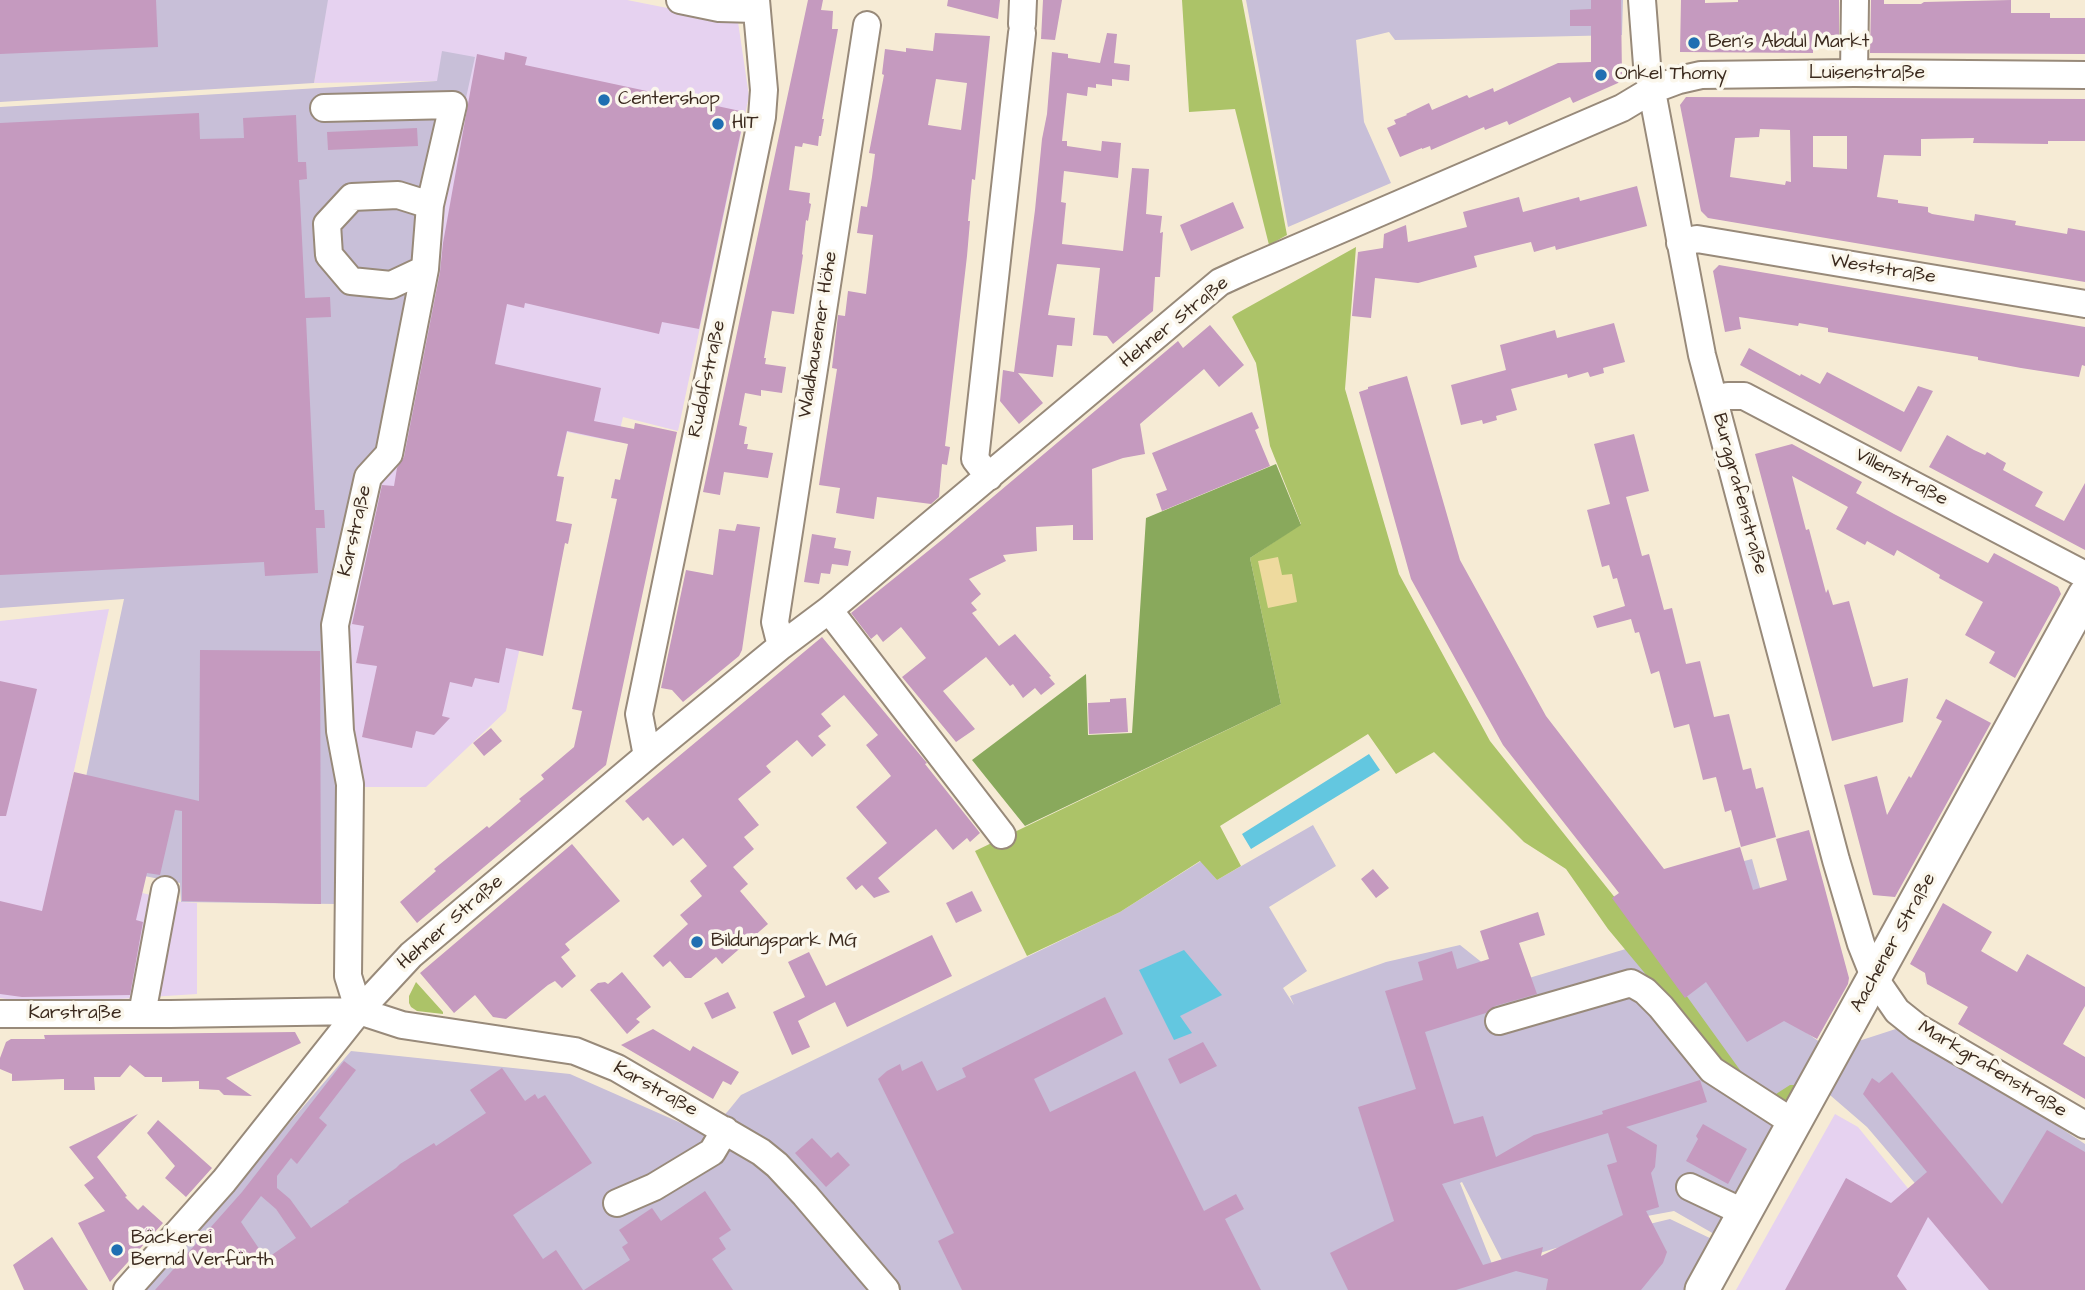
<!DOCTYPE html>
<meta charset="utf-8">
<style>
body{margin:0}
canvas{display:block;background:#f6ebd5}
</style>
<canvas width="2085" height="1290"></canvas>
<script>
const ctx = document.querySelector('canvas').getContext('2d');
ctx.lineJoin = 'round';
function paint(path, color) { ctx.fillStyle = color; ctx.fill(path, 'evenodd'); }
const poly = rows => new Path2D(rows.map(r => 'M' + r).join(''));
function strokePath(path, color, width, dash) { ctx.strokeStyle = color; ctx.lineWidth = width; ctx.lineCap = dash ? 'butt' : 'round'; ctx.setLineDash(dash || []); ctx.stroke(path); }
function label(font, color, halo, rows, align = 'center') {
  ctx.font = font + ' "Architects Daughter",sans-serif'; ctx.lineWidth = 7; ctx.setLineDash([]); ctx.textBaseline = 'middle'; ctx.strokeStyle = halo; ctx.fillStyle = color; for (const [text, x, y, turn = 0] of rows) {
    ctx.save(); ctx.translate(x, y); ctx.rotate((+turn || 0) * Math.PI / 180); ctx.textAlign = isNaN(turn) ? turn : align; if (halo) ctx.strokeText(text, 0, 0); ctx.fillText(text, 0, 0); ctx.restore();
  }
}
const built = poly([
 [327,0,627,0,738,22,749,96,678,431,623,417,617,442,567,432,506,711,426,787,361,787,337,765,350,624,438,81,314,83],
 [109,609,52,872,181,902,197,903,197,994,40,1004,0,998,0,621],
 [1835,1114,1858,1127,1991,1290,1736,1290]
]);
const industrial = poly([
 [0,0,328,0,314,83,0,102],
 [1246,0,1623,0,1622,35,1395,40,1389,32,1356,40,1364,122,1391,183,1288,227],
 [442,51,475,57,350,624,337,765,336,904,181,902,180,883,68,861,124,599,0,608,0,107,437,81],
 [1313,825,1336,866,1269,907,1307,971,1283,988,1294,1005,1290,996,1386,962,1460,945,1509,984,1639,945,1658,883,1752,859,1780,959,1807,1033,1831,1050,1905,1026,2085,1144,2085,1290,2006,1290,1867,1127,1816,1083,1721,1238,1674,1211,1631,1219,1580,1245,1556,1248,1504,1264,1462,1182,1460,1183,1496,1274,1633,1228,1670,1219,1716,1241,1689,1290,146,1290,351,1051,570,1074,706,1134,728,1111,741,1095,1120,912,1201,861,1217,880]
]);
const green = poly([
 [1182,0,1242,0,1287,235,1269,245,1235,109,1189,112],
 [1356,247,1345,389,1399,574,1490,741,1624,909,1745,1077,1776,1094,1790,1085,1808,1085,1793,1116,1738,1085,1608,929,1566,869,1524,842,1434,752,1396,774,1368,734,1220,826,1241,866,1217,880,1200,861,1120,912,1027,956,975,851,1281,704,1250,558,1301,524,1270,446,1256,363,1232,317,1234,315],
 [416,982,443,1012,443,1014,417,1011,411,1007,409,1003,409,996]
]);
const forest = poly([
 [1276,464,1301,525,1250,558,1281,704,1025,826,972,760,1086,674,1088,735,1132,733,1146,518]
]);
const sand = poly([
 [1278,557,1282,575,1292,574,1297,602,1268,608,1258,561]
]);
const water = poly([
 [1369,754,1380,770,1251,849,1242,834],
 [1184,950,1222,995,1180,1016,1192,1033,1174,1040,1139,970]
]);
const building = poly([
 [0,0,156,0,158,47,0,54],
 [808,0,823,0,821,10,833,11,832,29,838,29,822,119,824,119,821,136,819,136,818,146,803,143,802,147,795,146,789,190,810,193,809,203,811,204,808,221,806,220,802,254,803,255,794,314,772,311,764,358,766,358,765,364,786,367,782,393,761,390,761,396,745,393,739,425,747,427,744,444,748,444,747,449,773,453,768,478,724,472,720,495,703,492],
 [948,0,1000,0,998,19,947,6],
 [1043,0,1062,0,1055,40,1041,39],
 [1591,0,1621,0,1622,78,1618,83,1573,103,1570,97,1509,125,1507,121,1485,130,1484,127,1431,150,1430,146,1422,149,1422,148,1400,157,1387,128,1396,124,1394,120,1407,115,1406,114,1429,103,1432,110,1467,95,1469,98,1493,88,1494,92,1558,63,1591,62,1591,26,1570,26,1570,10,1591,9],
 [1681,0,1705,0,1705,3,1738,2,1738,0,1839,0,1839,35,1813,35,1813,53,1680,52],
 [1871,0,1884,0,1884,4,1921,4,1924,2,2011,0,2011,13,2050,13,2050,18,2085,18,2085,54,1870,53],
 [935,33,990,36,975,180,972,179,968,221,970,221,967,256,945,446,950,447,947,465,942,464,939,497,931,504,877,497,874,519,836,513,840,488,819,485,837,369,832,368,838,315,845,316,848,291,866,294,873,235,857,233,861,206,867,207,872,177,875,154,869,153,884,75,882,74,885,49,906,52,906,48,933,51],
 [936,79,967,83,961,130,928,125],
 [1107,33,1117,34,1114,63,1130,65,1129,81,1112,79,1112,86,1096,84,1096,88,1088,87,1087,96,1067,93,1062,141,1067,141,1067,146,1101,151,1102,141,1121,143,1118,178,1064,171,1061,202,1066,203,1062,244,1123,251,1132,168,1149,169,1146,214,1162,216,1160,233,1163,232,1160,277,1155,277,1153,311,1113,344,1107,336,1093,335,1100,268,1057,264,1048,315,1075,318,1072,346,1057,345,1053,377,1018,373,1043,403,1019,424,1000,401,1003,370,1014,372,1035,210,1042,139,1047,114,1052,52,1068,54,1068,58,1100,63],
 [505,52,527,57,525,65,745,112,699,329,662,322,659,334,525,303,524,308,507,304,495,364,601,388,594,421,634,429,635,423,677,432,606,765,417,923,400,902,436,871,434,869,487,826,489,828,521,801,519,799,544,779,541,775,574,747,582,711,572,709,617,499,611,498,615,479,620,480,628,444,567,431,557,476,564,477,556,521,572,524,568,544,565,543,543,656,506,648,499,683,475,678,472,687,450,682,442,716,450,718,434,735,416,731,412,748,362,737,377,666,356,663,364,626,352,624,382,485,394,486,397,468,404,457,440,272,443,243,477,54,504,60],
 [1686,97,2085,99,2085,141,2048,141,2048,144,1973,143,1974,138,1921,139,1921,156,1884,155,1877,197,1898,200,1898,203,1928,207,1928,212,1932,214,1974,221,1975,214,2016,221,2015,225,2067,234,2068,228,2085,231,2085,282,1708,218,1701,211,1680,105],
 [1760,129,1790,130,1791,182,1786,181,1785,185,1730,177,1735,138,1759,137],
 [1813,136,1847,136,1847,169,1813,167],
 [199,113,200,139,244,138,243,118,296,115,298,162,306,162,307,179,299,180,305,298,330,297,331,317,306,318,315,510,324,510,325,528,316,528,318,573,265,576,264,562,0,575,0,123],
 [417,128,418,146,328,150,327,132],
 [1637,186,1647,226,1556,250,1555,246,1534,252,1531,242,1474,256,1477,267,1418,283,1375,278,1371,318,1352,316,1358,252,1383,248,1384,234,1406,225,1408,242,1467,227,1463,212,1519,197,1523,212,1579,197,1580,201],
 [1233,202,1244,228,1191,251,1180,225],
 [1719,265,2085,327,2085,366,2082,365,2079,377,2021,368,1978,360,1978,357,1828,332,1828,328,1799,323,1798,326,1739,317,1741,329,1725,332,1713,271],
 [1614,323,1625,362,1603,368,1604,373,1590,377,1588,372,1568,378,1567,374,1511,389,1517,410,1496,416,1497,420,1483,424,1482,420,1461,425,1451,385,1506,370,1500,345,1555,330,1557,338],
 [1210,325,1244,365,1219,387,1204,369,1140,424,1145,454,1123,458,1092,469,1093,540,1073,540,1073,525,1036,527,1037,551,1003,555,1006,561,969,579,981,594,971,603,977,610,972,613,999,646,1015,634,1051,676,1049,677,1055,684,1041,695,1035,688,1023,698,1013,684,1010,686,986,657,943,691,975,729,956,742,902,677,926,658,901,627,883,642,877,634,871,639,851,613,943,539,1178,341,1183,348],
 [1749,348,1800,376,1801,374,1820,384,1827,372,1904,412,1918,386,1933,391,1901,452,1740,365],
 [1407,376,1460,560,1546,716,1664,869,1740,847,1753,890,1787,880,1776,839,1809,830,1849,978,1848,984,1817,1039,1784,1021,1747,1042,1706,982,1685,998,1612,898,1619,893,1503,745,1411,579,1359,392,1368,389,1368,387],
 [1252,412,1259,428,1255,430,1270,466,1162,511,1156,494,1167,490,1152,453],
 [1634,434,1649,491,1626,497,1642,556,1649,554,1664,610,1672,608,1686,664,1700,661,1714,717,1729,714,1743,770,1751,768,1756,789,1763,787,1776,837,1741,847,1731,810,1725,812,1716,777,1703,780,1689,724,1674,728,1659,671,1651,674,1639,632,1635,633,1631,619,1597,628,1593,616,1625,606,1617,578,1613,579,1609,565,1602,567,1587,510,1610,504,1594,444],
 [1947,435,1974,450,1985,455,1987,452,2006,463,2003,470,2043,492,2035,506,2064,521,2085,483,2085,550,1929,467],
 [1792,444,1862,482,1856,493,1894,514,1988,563,1994,553,2058,587,2061,594,2015,678,1989,663,1995,652,1965,635,1983,602,1939,578,1940,575,1897,550,1894,556,1867,541,1865,545,1836,529,1848,507,1792,476,1806,530,1809,529,1826,593,1828,589,1833,605,1849,601,1873,687,1908,678,1903,722,1832,741,1755,454],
 [737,524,760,527,742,650,739,656,683,702,672,690,661,688,686,570,713,575,719,529,735,531],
 [812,534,836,538,834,548,851,551,848,566,832,564,830,574,821,573,819,584,804,582],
 [822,637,921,756,927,763,925,764,980,833,970,842,967,838,953,850,936,829,878,878,890,892,874,898,862,885,856,890,846,878,887,843,856,807,891,776,866,745,878,735,844,695,821,714,831,726,818,736,826,745,812,757,797,740,766,766,771,772,738,799,759,825,744,837,754,849,733,867,748,884,740,891,768,924,722,964,716,957,691,978,685,978,670,961,663,967,653,956,688,924,680,915,702,896,690,881,707,866,683,838,673,846,648,817,643,821,625,801],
 [200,650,320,651,321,904,182,901,182,811,175,810,160,875,147,873,136,920,143,922,130,995,22,997,0,994,0,901,42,911,74,772,199,801],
 [0,681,37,689,6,816,0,816],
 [1126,698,1128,732,1089,734,1088,703,1110,702,1110,699],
 [1946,699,1991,723,1895,897,1873,895,1844,785,1877,776,1887,815,1909,776,1911,778,1942,721,1936,718],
 [491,728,502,741,484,756,473,743],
 [572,844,620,901,565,944,570,950,561,957,576,976,562,988,555,981,548,985,506,1019,493,1017,475,995,454,1013,420,973],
 [1373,869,1389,888,1376,898,1361,879],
 [972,891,982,911,956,923,946,903],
 [1943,903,1992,932,1981,951,2017,972,2027,954,2085,987,2085,1006,2063,1044,2085,1057,2085,1099,1958,1024,1968,1007,1927,984,1925,973,1910,964],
 [1538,912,1545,935,1519,943,1537,994,1495,1006,1486,1013,1425,1032,1454,1124,1483,1116,1496,1157,1534,1135,1603,1114,1602,1111,1700,1080,1707,1102,1626,1127,1657,1145,1655,1167,1651,1173,1659,1207,1646,1211,1667,1252,1663,1263,1641,1290,1546,1290,1548,1279,1516,1271,1456,1290,1348,1290,1330,1253,1394,1221,1358,1107,1416,1089,1385,991,1423,980,1418,962,1452,951,1457,969,1489,959,1480,931],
 [1608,1133,1617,1162,1607,1165,1623,1215,1541,1256,1543,1247,1483,1265,1442,1184],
 [932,935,952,976,847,1027,835,1002,813,1013,798,1021,810,1047,792,1055,773,1012,805,997,788,962,809,952,826,986],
 [622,972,651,1007,636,1019,640,1022,627,1034,590,990,598,983,605,982,608,984],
 [728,992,736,1008,712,1019,704,1003],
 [1105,997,1123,1034,1034,1079,1050,1112,1135,1071,1204,1211,1236,1194,1244,1209,1225,1219,1261,1290,962,1290,938,1241,954,1233,878,1079,887,1071,900,1064,902,1071,922,1061,937,1091,966,1077,962,1068],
 [653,1029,690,1051,693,1046,739,1072,731,1085,723,1081,713,1099,621,1045],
 [295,1032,301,1043,226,1078,252,1096,224,1095,219,1090,199,1089,199,1081,162,1082,162,1077,145,1077,130,1065,120,1077,94,1077,95,1090,64,1090,64,1079,12,1081,12,1074,0,1069,0,1058,6,1042,11,1039,45,1039,44,1035],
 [1203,1042,1217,1066,1180,1084,1168,1059],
 [344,1061,356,1070,319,1118,327,1125,297,1164,291,1158,277,1176,277,1188,290,1199,311,1228,349,1202,348,1201,396,1168,400,1164,434,1143,436,1146,486,1113,470,1090,502,1068,525,1101,535,1094,538,1099,545,1095,592,1163,513,1215,543,1259,556,1250,583,1290,155,1290,242,1192],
 [261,1196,276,1209,296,1238,266,1259,241,1222],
 [1892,1072,2002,1204,2047,1130,2085,1152,2085,1290,1989,1290,1928,1217,1897,1276,1907,1290,1785,1290,1846,1178,1891,1203,1927,1172,1863,1094,1872,1078,1879,1083],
 [138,1114,97,1157,127,1196,125,1197,138,1210,143,1205,163,1223,110,1282,78,1223,105,1211,84,1185,94,1178,69,1147],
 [158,1120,212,1168,186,1197,165,1178,175,1166,147,1133],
 [1703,1124,1747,1149,1728,1184,1686,1161,1698,1139,1696,1136],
 [812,1138,831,1158,838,1152,850,1165,826,1187,795,1153],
 [705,1191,731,1230,719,1238,726,1249,712,1259,733,1290,584,1290,630,1260,622,1247,628,1243,619,1230,652,1208,661,1221],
 [52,1237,88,1290,24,1290,13,1265]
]);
const minor = poly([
 [680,0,719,8,756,9],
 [1642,0,1647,65,1702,355,1836,860,1861,944,1875,979,1897,1011,1917,1027,2085,1125],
 [1022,24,1023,0],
 [1854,73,1855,0],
 [324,108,453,105,430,205,425,269,389,454,368,477,335,625,340,731,350,784,348,976,359,1011],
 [1680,243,1697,239,2085,304],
 [425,269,391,285,351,281,329,255,327,224,352,197,398,195,430,205],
 [1714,399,1728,396,1744,396,2085,575],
 [989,477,975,459,1022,33],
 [829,610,1002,835],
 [781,646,775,622,867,25],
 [647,756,639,714,762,117,764,90,756,0],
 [0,1014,170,1014,359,1011,402,1025,575,1051,617,1068,761,1152,777,1165,805,1195,886,1290],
 [142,1014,165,890],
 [1499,1021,1631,983,1645,991,1661,1007,1712,1070,1794,1123],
 [1690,1187,1745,1213],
 [617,1203,654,1187,712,1152,725,1130],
 [127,1290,224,1181,359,1011,411,955,647,756,781,646,829,610,1220,282,1244,271,1622,108,1652,90,1679,80,1701,75,1854,73,2085,75]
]);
const major = poly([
 [1702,1290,2085,595]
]);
const markers = [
 [1694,43,7,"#1f6fb2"],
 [1601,75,7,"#1f6fb2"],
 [604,100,7,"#1f6fb2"],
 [718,124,7,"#1f6fb2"],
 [697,942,7,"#1f6fb2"],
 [117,1250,7,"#1f6fb2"]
];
const poiNames = [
 ["Ben's Abdul Markt",1708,43],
 ["Onkel Thomy",1615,75],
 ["Centershop",618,100],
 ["HIT",732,124],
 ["Bildungspark MG",711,942],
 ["Bäckerei",131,1239],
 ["Bernd Verfürth",131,1261]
];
const streetNames = [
 ["Luisenstraße",1867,74],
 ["Weststraße",1883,270,9],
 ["Hehner Straße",1175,323,-39],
 ["Waldhausener Höhe",819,335,-81],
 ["Rudolfstraße",708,379,-78],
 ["Villenstraße",1901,478,28],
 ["Burggrafenstraße",1739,494,75],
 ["Karstraße",356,531,-77],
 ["Hehner Straße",451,923,-41],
 ["Aachener Straße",1894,943,-61],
 ["Karstraße",75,1014],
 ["Markgrafenstraße",1992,1070,31],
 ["Karstraße",655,1090,29]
];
paint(built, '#e6d2f0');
paint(industrial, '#c8bfd8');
paint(green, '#acc368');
paint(forest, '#89a95c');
paint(sand, '#eeda9e');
paint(water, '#63c7e0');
paint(building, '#c59abf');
strokePath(minor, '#988a7a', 30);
strokePath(major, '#988a7a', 37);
strokePath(minor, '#fff', 26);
strokePath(major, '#fff', 33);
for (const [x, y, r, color] of markers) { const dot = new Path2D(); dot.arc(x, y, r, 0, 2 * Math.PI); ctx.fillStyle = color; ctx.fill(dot); strokePath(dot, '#fbf7ec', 2.5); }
label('19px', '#3b2a1e', '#fbf7ec', poiNames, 'left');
label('19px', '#3b2a1e', '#fbf7ec', streetNames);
</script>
